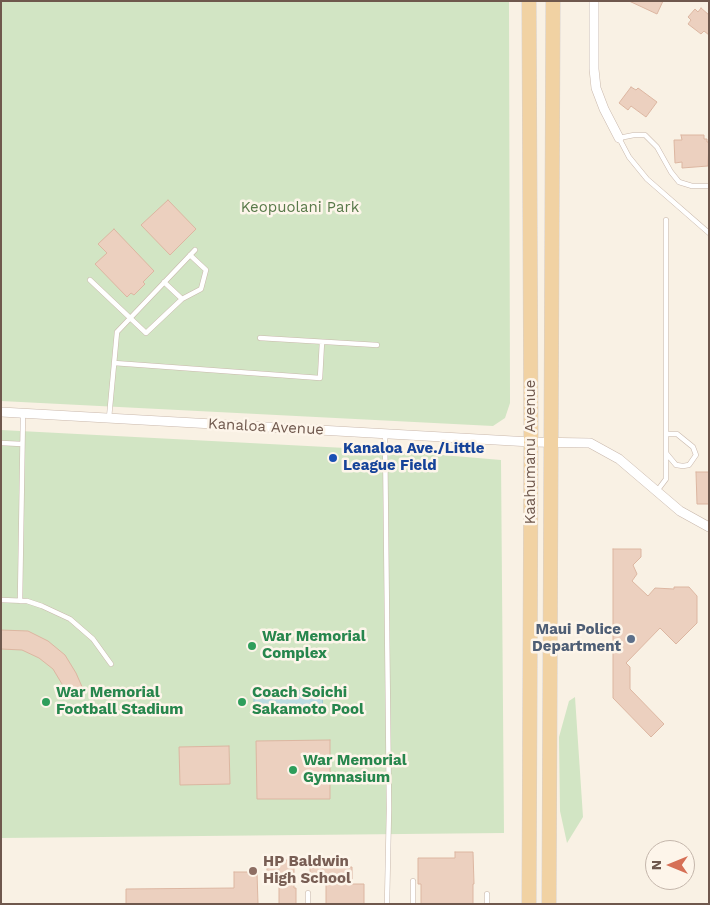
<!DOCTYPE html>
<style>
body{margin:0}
#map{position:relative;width:710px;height:905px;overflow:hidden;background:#f9f1e4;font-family:"Work Sans",sans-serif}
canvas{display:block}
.frame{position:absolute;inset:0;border:2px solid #6f584d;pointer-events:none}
.north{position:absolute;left:645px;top:840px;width:50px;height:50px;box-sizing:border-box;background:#fdf5ea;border:1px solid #c4b6ab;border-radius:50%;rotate:270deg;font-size:14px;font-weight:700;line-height:20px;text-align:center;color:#6f584d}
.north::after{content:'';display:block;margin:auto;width:18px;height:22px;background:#d67056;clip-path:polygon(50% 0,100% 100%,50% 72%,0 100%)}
</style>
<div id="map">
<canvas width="710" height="905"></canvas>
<div class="frame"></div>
<div class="north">N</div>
</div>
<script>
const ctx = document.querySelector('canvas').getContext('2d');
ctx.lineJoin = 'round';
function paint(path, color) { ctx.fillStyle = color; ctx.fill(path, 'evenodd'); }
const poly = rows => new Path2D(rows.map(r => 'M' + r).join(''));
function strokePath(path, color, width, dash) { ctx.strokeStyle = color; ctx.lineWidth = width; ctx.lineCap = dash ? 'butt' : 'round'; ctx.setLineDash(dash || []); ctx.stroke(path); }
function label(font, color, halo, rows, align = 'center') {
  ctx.font = font + ' "Work Sans",sans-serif'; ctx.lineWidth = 5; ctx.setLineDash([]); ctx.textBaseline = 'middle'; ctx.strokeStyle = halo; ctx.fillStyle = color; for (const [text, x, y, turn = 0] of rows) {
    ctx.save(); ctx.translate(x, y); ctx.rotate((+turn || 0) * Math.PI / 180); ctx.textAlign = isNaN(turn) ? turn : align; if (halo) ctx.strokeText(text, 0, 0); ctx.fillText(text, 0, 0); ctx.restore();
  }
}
const green = poly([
 [1,1,509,1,510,403,505,418,493,426,1,401],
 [1,430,384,450,501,460,504,833,1,838],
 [575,697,583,817,567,843,560,811,559,737,569,701]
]);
const water = poly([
 [322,690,323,714,254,715,254,691,322,690]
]);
const building = poly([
 [629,1,663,1,657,14,629,1],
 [701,8,709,15,709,35,704,31,701,34,688,24,691,20,688,17,695,9,698,12,701,8],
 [631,87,636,90,638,88,657,102,646,117,631,106,628,110,619,103,631,87],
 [681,135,704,135,704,139,707,139,707,142,709,142,708,166,682,168,682,162,675,163,674,140,682,140,681,135],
 [168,200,196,229,170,255,141,225,168,200],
 [114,229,154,271,143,282,145,284,134,295,131,293,127,297,95,264,107,253,98,244,114,229],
 [696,472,709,472,709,504,697,504,696,472],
 [613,549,641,549,641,557,633,565,637,574,632,581,648,596,655,588,674,589,674,587,689,587,697,596,697,623,676,644,660,628,626,663,630,667,630,689,664,724,651,737,613,698,613,549],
 [1,630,28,631,48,641,65,655,76,673,83,689,66,696,62,684,53,669,39,658,22,650,1,649,1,630],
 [330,740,330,799,257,799,256,741,330,740],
 [229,746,230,784,180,785,179,747,229,746],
 [455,852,473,852,474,884,473,884,473,904,421,904,421,884,418,884,418,858,455,858,455,852],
 [267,860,294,860,294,888,296,888,296,904,279,904,279,876,267,876,267,860],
 [310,862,338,862,338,867,352,867,352,884,364,884,364,904,326,904,326,880,310,880,310,862],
 [234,872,257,872,258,904,126,904,126,889,234,888,234,872]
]);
const service = poly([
 [709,186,692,186,679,182,671,172,657,147,645,135,634,135,619,138,629,157,647,179,709,233],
 [90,280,146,333,182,299,164,282],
 [182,299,201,289,206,270,190,255],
 [260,338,377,345],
 [114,363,320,378,322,342],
 [109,418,117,332,195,250],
 [385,433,389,809,387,904],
 [666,434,677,434,693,447,696,455,689,465,683,466,676,465,666,453],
 [1,443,22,444],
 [657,491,666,479,666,220],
 [1,600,27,601,42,606,70,619,93,639,111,664],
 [20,601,23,413],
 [413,881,413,904],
 [487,894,487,904],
 [308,904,308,893]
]);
const minor = poly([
 [594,1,594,69,596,88,604,109,619,138],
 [1,412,531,442,590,443,619,459,680,511,709,527]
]);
const primary = poly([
 [529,1,531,442,529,904],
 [549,904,553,1]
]);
const markers = [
 [333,458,5,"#1a4fb4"],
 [631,639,5,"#5c6f8a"],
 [252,646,5,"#2e9e5b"],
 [46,702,5,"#2e9e5b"],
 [242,702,5,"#2e9e5b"],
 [293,770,5,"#2e9e5b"],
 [253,871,5,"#8d6e63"]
];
const parkNames = [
 ["Keopuolani Park",300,208]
];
const streetNames = [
 ["Kanaloa Avenue",266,427,3],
 ["Kaahumanu Avenue",531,452,-90]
];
const transitNames = [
 ["Kanaloa Ave./Little",343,449],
 ["League Field",343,466]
];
const serviceNames = [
 ["Maui Police",621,630],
 ["Department",621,647]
];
const leisureNames = [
 ["War Memorial",262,637],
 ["Complex",262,654],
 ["War Memorial",56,693],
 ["Football Stadium",56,710],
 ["Coach Soichi",252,693],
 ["Sakamoto Pool",252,710],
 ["War Memorial",303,761],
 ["Gymnasium",303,778]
];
const educationNames = [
 ["HP Baldwin",263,862],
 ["High School",263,879]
];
paint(green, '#d2e5c4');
paint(water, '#bbdce0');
strokePath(water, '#a2cbd1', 1);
paint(building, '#ecd0bf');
strokePath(building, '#dcb6a1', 1);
strokePath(service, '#c9b8ac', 5.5);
strokePath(minor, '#c9b8ac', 10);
strokePath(primary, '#d7d0cd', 15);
strokePath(service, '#fff', 4.5);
strokePath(minor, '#fff', 9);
strokePath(primary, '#f1d2a3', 14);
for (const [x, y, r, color] of markers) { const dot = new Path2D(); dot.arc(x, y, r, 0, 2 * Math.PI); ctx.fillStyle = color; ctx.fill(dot); strokePath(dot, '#fdf5ea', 2); }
label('15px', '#587949', '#fdf5ea', parkNames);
label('15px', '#6f584d', '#fdf5ea', streetNames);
label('bold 15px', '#164399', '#fdf5ea', transitNames, 'left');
label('bold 15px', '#4e5e75', '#fdf5ea', serviceNames, 'right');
label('bold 15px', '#27864d', '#fdf5ea', leisureNames, 'left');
label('bold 15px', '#785e54', '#fdf5ea', educationNames, 'left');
</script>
